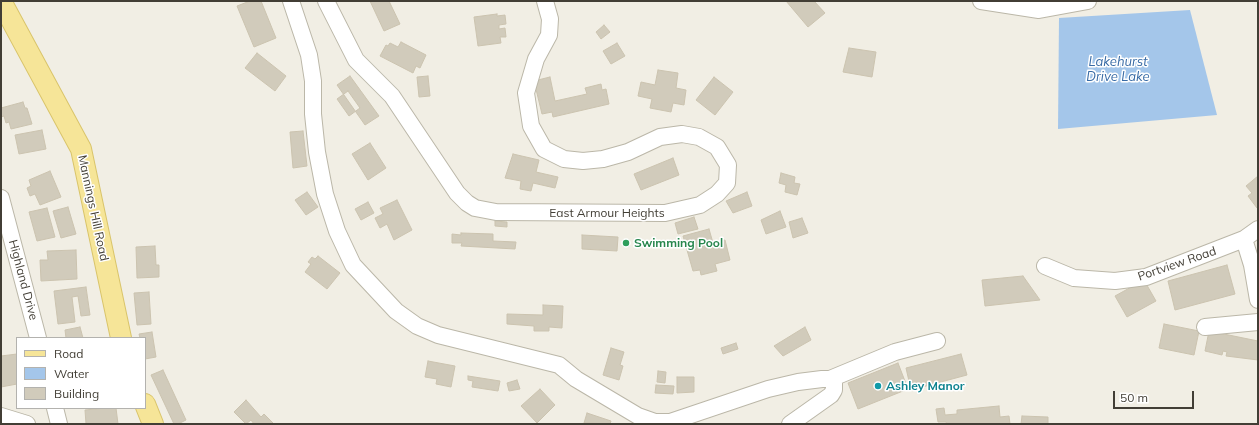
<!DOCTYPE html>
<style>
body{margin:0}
#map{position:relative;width:1259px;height:425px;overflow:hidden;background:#f1eee4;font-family:Mulish,sans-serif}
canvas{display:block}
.frame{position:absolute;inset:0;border:2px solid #423e35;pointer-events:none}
.legend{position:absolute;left:16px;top:337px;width:130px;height:72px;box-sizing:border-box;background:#fff;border:1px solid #b3b2ae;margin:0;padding:5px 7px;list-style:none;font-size:12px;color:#423e35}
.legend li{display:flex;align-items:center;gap:8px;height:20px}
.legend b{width:20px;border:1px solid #b3b2ae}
.scale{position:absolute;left:1113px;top:391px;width:81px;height:18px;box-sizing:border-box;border:2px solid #423e35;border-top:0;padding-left:5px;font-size:12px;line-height:14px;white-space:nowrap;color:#423e35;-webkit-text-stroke:3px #fff;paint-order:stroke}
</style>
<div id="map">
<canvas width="1259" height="425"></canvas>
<div class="frame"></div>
<ul class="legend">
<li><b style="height:5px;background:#f6e598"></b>Road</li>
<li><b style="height:11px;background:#a4c6ea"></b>Water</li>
<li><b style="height:11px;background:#d1cbbb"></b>Building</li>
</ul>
<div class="scale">50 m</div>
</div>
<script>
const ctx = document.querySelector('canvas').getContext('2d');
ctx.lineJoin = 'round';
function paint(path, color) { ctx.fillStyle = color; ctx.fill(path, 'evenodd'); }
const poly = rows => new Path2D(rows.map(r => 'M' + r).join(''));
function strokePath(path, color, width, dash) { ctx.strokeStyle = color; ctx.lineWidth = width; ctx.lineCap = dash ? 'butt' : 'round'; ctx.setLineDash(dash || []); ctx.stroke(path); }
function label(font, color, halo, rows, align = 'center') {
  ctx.font = font + ' Mulish,sans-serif'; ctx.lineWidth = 3; ctx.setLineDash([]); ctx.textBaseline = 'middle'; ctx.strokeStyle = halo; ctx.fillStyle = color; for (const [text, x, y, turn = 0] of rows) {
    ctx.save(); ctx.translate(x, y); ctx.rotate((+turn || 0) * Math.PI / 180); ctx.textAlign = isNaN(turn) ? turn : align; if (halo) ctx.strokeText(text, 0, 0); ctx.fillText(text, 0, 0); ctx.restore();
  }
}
const water = poly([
 [1190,10,1217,115,1058,129,1059,18]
]);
const building = poly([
 [250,1,261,1,276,38,254,47,237,6,250,1],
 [370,1,389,1,400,24,384,31,370,1],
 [786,1,814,1,825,13,808,27,786,1],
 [497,14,497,16,505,15,506,24,499,25,499,29,505,28,506,37,500,37,501,43,478,46,474,17,497,14],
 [604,25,610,32,601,39,596,32,604,25],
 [401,42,426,55,420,68,416,66,413,73,380,56,386,45,388,46,390,43,398,47,401,42],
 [617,43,625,56,611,64,603,51,617,43],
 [849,48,876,52,872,77,843,72,849,48],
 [257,53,286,76,275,91,245,68,257,53],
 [658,70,678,73,676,88,686,90,684,105,673,103,671,112,650,108,652,99,638,96,641,82,655,85,658,70],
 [350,76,379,116,365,125,337,85,350,76],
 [428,76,430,96,419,97,417,77,428,76],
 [550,77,555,101,587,94,585,88,601,84,602,90,606,89,609,104,553,117,552,112,542,114,534,81,550,77],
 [714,77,733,92,715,115,696,100,714,77],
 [348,91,360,108,349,116,337,99,348,91],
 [23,102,25,108,27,108,32,124,11,129,9,122,6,123,4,116,1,117,1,108,23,102],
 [42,130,46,149,19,154,15,135,42,130],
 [303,131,307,166,293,168,290,132,303,131],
 [370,143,386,168,368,180,352,154,370,143],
 [513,154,539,160,536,172,558,177,555,188,533,183,531,191,520,189,521,181,505,178,513,154],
 [673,158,679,175,641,190,634,174,673,158],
 [50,171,61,197,40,205,35,194,30,196,27,188,31,186,29,180,50,171],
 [781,173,795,177,794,183,800,184,797,195,785,192,786,185,779,183,781,173],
 [1258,176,1258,206,1257,208,1248,196,1252,193,1246,186,1258,176],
 [307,192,318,207,306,215,295,200,307,192],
 [747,192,752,206,733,213,726,201,747,192],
 [397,200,412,230,394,240,387,224,380,228,375,218,383,214,380,208,397,200],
 [368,202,374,213,361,220,355,209,368,202],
 [68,207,76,234,61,238,53,211,68,207],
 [47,208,55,237,37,241,29,212,47,208],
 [780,211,786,227,766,234,761,220,780,211],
 [694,217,698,229,678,234,675,223,694,217],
 [802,218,808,233,793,238,789,222,802,218],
 [495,221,507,222,507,227,495,226,495,221],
 [709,229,713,243,725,240,730,260,715,264,717,271,701,275,700,270,693,271,683,236,709,229],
 [461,233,493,234,493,241,516,242,515,249,461,246,462,243,452,243,452,234,461,235,461,233],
 [582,235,618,237,617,251,582,249,582,235],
 [155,246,156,265,159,265,159,277,137,278,136,247,155,246],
 [76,250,77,279,41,281,40,260,48,260,47,251,76,250],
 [318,256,340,273,327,289,305,272,311,264,308,262,312,257,315,259,318,256],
 [1227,265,1235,294,1175,310,1168,281,1227,265],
 [1023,276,1040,300,985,306,982,280,1023,276],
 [1144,280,1156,301,1127,317,1115,296,1144,280],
 [86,287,90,315,81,316,78,296,72,297,75,322,58,324,54,291,86,287],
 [149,292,151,324,137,325,134,293,149,292],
 [543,305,563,306,562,328,549,327,549,331,534,331,534,326,507,324,507,314,543,315,543,305],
 [1164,324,1199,331,1194,355,1159,348,1164,324],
 [80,327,83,338,66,338,65,330,80,327],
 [805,327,811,340,783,356,774,346,805,327],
 [1209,331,1258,341,1258,360,1226,356,1227,352,1223,351,1222,355,1205,351,1209,331],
 [152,332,156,357,145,359,145,338,140,338,139,334,152,332],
 [736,343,738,349,723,354,721,348,736,343],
 [611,348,624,352,620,365,623,366,619,380,603,375,611,348],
 [17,354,17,384,1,387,1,356,17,354],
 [961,354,967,375,911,390,906,368,961,354],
 [428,361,455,366,451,387,436,384,437,379,425,377,428,361],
 [898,363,908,389,858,409,848,383,898,363],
 [163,370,186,420,178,424,174,424,151,375,163,370],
 [658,371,666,372,665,383,657,382,658,371],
 [468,376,500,381,498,391,472,387,473,381,468,380,468,376],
 [677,377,694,377,694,392,677,393,677,377],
 [517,380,520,389,509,391,507,383,517,380],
 [656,385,674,386,673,394,655,393,656,385],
 [540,389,555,405,537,423,521,406,540,389],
 [246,400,261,417,264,414,274,424,254,424,251,420,246,424,234,412,246,400],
 [999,406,1000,417,1009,416,1010,424,947,424,946,422,938,422,936,409,944,408,945,415,957,414,957,410,999,406],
 [105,408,116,408,118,424,86,424,85,410,105,408],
 [587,413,611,421,610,424,584,423,587,413],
 [1022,416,1048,417,1048,424,1021,424,1022,416]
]);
const minor = poly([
 [291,1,309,55,313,81,313,114,317,152,325,194,337,231,353,265,396,311,417,326,438,335,559,365,576,379,638,416,655,422,670,422,768,389,798,382,822,379,830,379,834,383,834,390,831,395,790,424],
 [326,1,356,60,392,96,457,193,467,203,475,208,496,212,665,213,700,205,717,194,727,183,728,165,717,147,699,137,682,134,660,137,628,152,603,159,583,161,564,159,544,149,531,126,526,93,536,59,549,35,550,19,545,1],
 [981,1,1039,10,1088,1],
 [1,198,38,338],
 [1244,239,1252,265,1258,300],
 [1045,266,1074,278,1115,281,1146,277,1244,239,1258,229],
 [1205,327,1258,322],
 [830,379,895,352,937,341],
 [55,408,59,424],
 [1,416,27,424]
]);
const major = poly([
 [1,1,81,149,121,338],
 [145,404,153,424]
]);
const markers = [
 [626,243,4,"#2e9e5b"],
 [878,386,4,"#0f9aa8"]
];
const streetNames = [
 ["Mannings Hill Road",93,208,78],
 ["East Armour Heights",607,213],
 ["Portview Road",1177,264,-19],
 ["Highland Drive",23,280,75]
];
const leisureNames = [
 ["Swimming Pool",634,243]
];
const cultureNames = [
 ["Ashley Manor",886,386]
];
const waterNames = [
 ["Lakehurst",1118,62],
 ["Drive Lake",1118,77]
];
paint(water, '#a4c6ea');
paint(building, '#d1cbbb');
strokePath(building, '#cbc3af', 1);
strokePath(minor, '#bbb7a8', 18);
strokePath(major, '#d9c46a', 22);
strokePath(minor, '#fff', 16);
strokePath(major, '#f6e598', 20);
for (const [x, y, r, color] of markers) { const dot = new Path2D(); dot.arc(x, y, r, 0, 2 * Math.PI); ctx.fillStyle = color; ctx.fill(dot); strokePath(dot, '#fff', 1.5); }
label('12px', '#423e35', '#fff', streetNames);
label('bold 12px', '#27864d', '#fff', leisureNames, 'left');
label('bold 12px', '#0d838f', '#fff', cultureNames, 'left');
label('italic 13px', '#376aa5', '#fff', waterNames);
</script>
